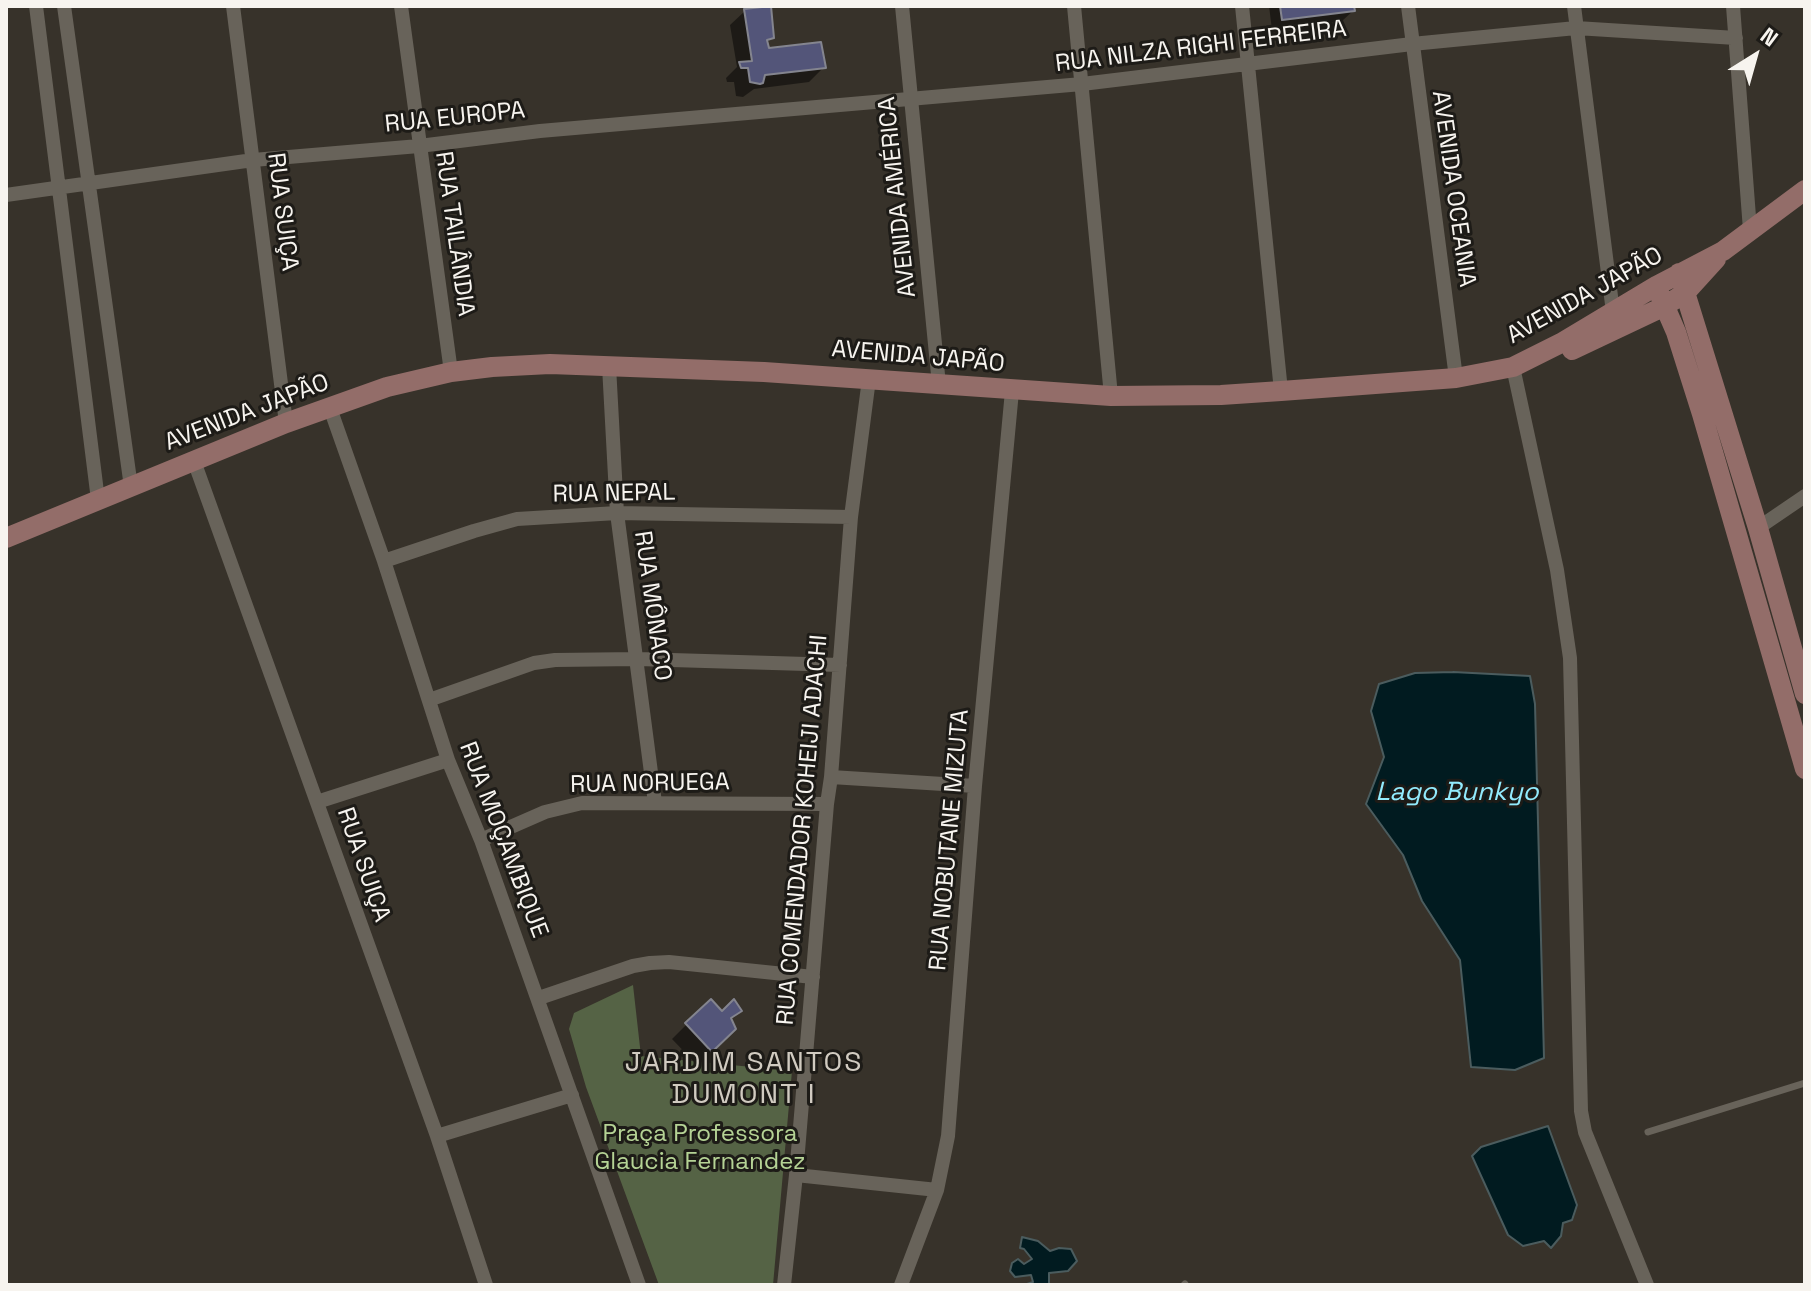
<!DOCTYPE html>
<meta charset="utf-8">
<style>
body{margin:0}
#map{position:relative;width:1811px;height:1291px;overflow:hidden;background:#37322a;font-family:"Space Grotesk",sans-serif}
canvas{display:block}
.frame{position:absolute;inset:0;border:8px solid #f7f4ef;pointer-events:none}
.north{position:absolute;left:1715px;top:16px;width:80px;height:80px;-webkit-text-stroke:6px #1d1b17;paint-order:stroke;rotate:37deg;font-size:22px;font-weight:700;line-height:32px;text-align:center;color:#f7f4ef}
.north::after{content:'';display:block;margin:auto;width:28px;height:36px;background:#f7f4ef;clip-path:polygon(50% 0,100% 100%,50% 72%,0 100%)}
</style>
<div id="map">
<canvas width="1811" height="1291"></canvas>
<div class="frame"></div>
<div class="north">N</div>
</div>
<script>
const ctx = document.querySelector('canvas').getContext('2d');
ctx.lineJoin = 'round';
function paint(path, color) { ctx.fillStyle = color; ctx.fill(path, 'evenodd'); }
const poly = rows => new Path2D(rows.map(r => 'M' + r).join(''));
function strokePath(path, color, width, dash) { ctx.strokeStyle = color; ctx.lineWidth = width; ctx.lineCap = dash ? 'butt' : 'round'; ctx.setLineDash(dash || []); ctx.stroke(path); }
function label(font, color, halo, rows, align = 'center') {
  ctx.font = font + ' "Space Grotesk",sans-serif'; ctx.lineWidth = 6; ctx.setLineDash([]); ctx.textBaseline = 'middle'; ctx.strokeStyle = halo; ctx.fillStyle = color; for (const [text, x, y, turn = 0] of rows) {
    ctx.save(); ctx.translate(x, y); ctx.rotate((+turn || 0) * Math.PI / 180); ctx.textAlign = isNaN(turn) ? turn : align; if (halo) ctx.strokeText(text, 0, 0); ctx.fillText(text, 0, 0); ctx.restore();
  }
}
const green = poly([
 [633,985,641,1056,792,1071,773,1285,659,1285,586,1087,569,1029,574,1013]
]);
const water = poly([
 [1453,672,1530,676,1535,704,1544,1058,1515,1070,1471,1067,1460,960,1422,901,1403,855,1366,804,1384,757,1371,711,1379,684,1415,673,1453,672],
 [1548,1126,1577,1205,1572,1220,1563,1223,1561,1236,1551,1248,1544,1241,1523,1246,1508,1235,1472,1156,1481,1147,1548,1126],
 [1022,1237,1038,1241,1050,1251,1059,1248,1071,1249,1077,1261,1068,1271,1049,1273,1049,1285,1024,1285,1033,1282,1031,1275,1015,1277,1010,1271,1012,1263,1018,1259,1024,1264,1032,1259,1024,1249,1020,1248,1022,1237]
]);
const shadow = poly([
 [1269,6,1352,6,1353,11,1342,21,1272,30],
 [745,11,772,37,766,44,768,51,824,67,809,82,754,89,743,97,736,96,734,82,727,82,726,78,737,67,730,25],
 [739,1010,730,1020,734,1029,697,1065,672,1039,687,1024]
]);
const building = poly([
 [771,6,774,38,767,40,769,48,821,42,826,68,765,75,763,83,760,84,750,82,748,68,741,68,739,62,752,61,744,9,771,6],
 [1280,6,1354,6,1355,11,1282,20,1280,6],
 [711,999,722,1011,734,999,742,1011,731,1018,736,1029,712,1052,685,1023,711,999]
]);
const lane = poly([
 [1648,1132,1805,1083],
 [1184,1285,1185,1284]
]);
const street = poly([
 [36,6,98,500],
 [64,6,131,487],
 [233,6,286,423],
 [401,6,451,372],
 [902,6,939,385],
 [1074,6,1111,396],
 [1242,6,1281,391],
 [1408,6,1456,378],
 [1574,6,1613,312],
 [1733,6,1750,230],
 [6,195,253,160,419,146,540,131,1082,84,1412,44,1576,28,1736,38],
 [609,366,617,513,655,803],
 [1513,367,1557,570,1570,658,1581,1111,1585,1132,1647,1285],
 [330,408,384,561,448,760,481,840,639,1285],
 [194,461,437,1136,486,1285],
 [1758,528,1805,496],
 [384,561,474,531,517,519,617,513,851,517],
 [429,700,534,663,555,660,638,659,840,665],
 [831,777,975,786],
 [317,802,448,760],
 [481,840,545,812,582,803,827,804],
 [539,998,633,966,650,963,669,962,813,977],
 [437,1136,572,1095],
 [796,1175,937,1190],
 [784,1285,796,1175,827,804,831,777,851,517,869,379],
 [901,1285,937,1190,948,1136,975,786,1012,391]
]);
const secondary = poly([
 [1679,273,1758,528,1805,694],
 [1656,286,1676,332,1702,414,1805,769],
 [1572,350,1665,306,1686,292,1716,259],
 [6,538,286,423,387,387,451,372,492,367,550,364,764,372,1111,396,1221,395,1281,391,1456,378,1513,367,1561,343,1656,286,1723,251,1805,190]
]);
const streetNames = [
 ["RUA NILZA RIGHI FERREIRA",1201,47,-7],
 ["RUA EUROPA",455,118,-6],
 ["AVENIDA OCEANIA",1453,189,82],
 ["AVENIDA AMÉRICA",898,197,-96],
 ["RUA SUIÇA",282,212,83],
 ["RUA TAILÂNDIA",454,234,82],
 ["AVENIDA JAPÃO",1585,296,-29],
 ["AVENIDA JAPÃO",918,357,5],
 ["AVENIDA JAPÃO",247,413,-21],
 ["RUA NEPAL",614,494,-1],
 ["RUA MÔNACO",652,606,82],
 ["RUA NORUEGA",650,784,-1],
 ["RUA COMENDADOR KOHEIJI ADACHI",803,830,-85],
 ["RUA MOÇAMBIQUE",503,840,69],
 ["RUA NOBUTANE MIZUTA",950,840,-85],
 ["RUA SUIÇA",363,865,71]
];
const parkNames = [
 ["Praça Professora",700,1134],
 ["Glaucia Fernandez",700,1162]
];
const waterNames = [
 ["Lago Bunkyo",1457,793]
];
const quarterNames = [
 ["JARDIM SANTOS",744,1063],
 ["DUMONT I",744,1095]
];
paint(green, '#556345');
paint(water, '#011b20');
strokePath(water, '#4b5c5e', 2);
paint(shadow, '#0007');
paint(building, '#535579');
strokePath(building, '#84858f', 2);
strokePath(lane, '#68635a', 7);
strokePath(street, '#68635a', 14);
strokePath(secondary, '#936d69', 20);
label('24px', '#f7f4ef', '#1d1b17', streetNames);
label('24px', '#b5d395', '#1d1b17', parkNames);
label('italic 26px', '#92ebfd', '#1d1b17', waterNames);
ctx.letterSpacing = '2px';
label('28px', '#d1cbc1', '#1d1b17', quarterNames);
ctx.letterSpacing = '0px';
</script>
